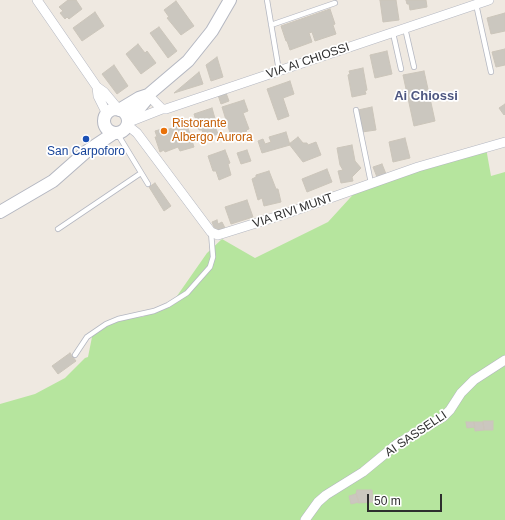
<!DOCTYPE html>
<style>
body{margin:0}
#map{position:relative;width:505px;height:520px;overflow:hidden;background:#efe9e1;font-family:Arial,sans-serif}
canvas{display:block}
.scale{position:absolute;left:367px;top:494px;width:75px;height:18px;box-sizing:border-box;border:2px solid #2e2e2e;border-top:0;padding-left:5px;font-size:12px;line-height:14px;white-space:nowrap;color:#2e2e2e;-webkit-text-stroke:3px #fff;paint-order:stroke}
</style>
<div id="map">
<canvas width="505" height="520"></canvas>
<div class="scale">50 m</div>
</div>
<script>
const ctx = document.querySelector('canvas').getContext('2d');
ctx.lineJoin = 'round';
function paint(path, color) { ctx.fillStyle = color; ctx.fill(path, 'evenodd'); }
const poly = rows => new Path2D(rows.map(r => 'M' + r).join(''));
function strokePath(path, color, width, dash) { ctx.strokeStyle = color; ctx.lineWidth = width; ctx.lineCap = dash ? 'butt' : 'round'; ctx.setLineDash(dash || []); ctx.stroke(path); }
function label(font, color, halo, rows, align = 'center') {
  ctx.font = font + ' Arial,sans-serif'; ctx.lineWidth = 3.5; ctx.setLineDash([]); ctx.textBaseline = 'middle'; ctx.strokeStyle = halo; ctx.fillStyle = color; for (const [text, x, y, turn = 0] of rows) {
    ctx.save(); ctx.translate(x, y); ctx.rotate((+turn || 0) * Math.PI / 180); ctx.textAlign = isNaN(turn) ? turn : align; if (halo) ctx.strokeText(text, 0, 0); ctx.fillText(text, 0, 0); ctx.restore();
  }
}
const green = poly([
 [486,148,491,176,505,172,505,520,0,520,0,404,35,394,65,378,85,358,88,357,93,332,115,318,142,317,170,306,207,253,222,239,255,258,328,222,360,187]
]);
const building = poly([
 [68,0,76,0,82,9,69,19,67,17,65,19,60,13,63,11,59,7,68,0],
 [380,0,396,0,399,20,383,22,380,0],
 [406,0,426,0,427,7,410,10,409,4,407,4,406,0],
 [176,1,194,26,181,35,167,18,169,17,164,10,176,1],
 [330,9,335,24,333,25,336,34,315,41,312,32,309,33,312,42,290,50,287,41,286,41,281,26,330,9],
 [95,12,104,26,82,41,73,28,95,12],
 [505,13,505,31,491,34,487,18,505,13],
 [159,27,177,51,168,58,150,33,159,27],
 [138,44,145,53,147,51,156,63,141,74,126,54,138,44],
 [505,49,505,65,496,67,492,52,505,49],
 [387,51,392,74,375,78,370,55,387,51],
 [217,57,223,77,211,81,206,65,217,57],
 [114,65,128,86,117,94,102,74,114,65],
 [363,68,367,90,365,91,366,94,352,97,348,75,350,74,349,71,363,68],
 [424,71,435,121,414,126,403,75,424,71],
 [199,72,203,84,174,93,199,72],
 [290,81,294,94,283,98,289,116,278,120,267,89,290,81],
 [226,93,229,101,221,104,218,95,226,93],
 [244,100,248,111,243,113,249,129,246,130,247,131,231,136,222,107,244,100],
 [505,104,505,114,504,115,499,108,505,104],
 [372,107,376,130,362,132,358,110,372,107],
 [212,108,216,122,214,123,218,134,205,139,202,130,199,130,194,114,212,108],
 [185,124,185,125,187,125,194,147,180,151,178,147,165,152,164,150,160,152,155,137,157,137,155,131,162,129,163,131,185,124],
 [286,132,290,145,262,153,258,141,263,139,265,144,271,142,269,137,286,132],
 [298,137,303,143,307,143,308,145,316,142,321,155,303,162,289,144,298,137],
 [405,138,410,158,393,162,389,142,405,138],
 [352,145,355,161,361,168,352,177,353,181,341,183,338,171,343,170,340,165,337,148,352,145],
 [225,150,230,163,228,164,231,175,219,180,216,171,213,171,208,156,225,150],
 [247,150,251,161,241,164,237,153,247,150],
 [382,164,386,174,377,177,373,167,382,164],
 [327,169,332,182,307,192,302,179,327,169],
 [269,171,276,189,278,189,281,202,264,206,262,198,258,200,252,179,256,177,256,175,269,171],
 [155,183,171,206,164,211,149,187,155,183],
 [247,200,253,217,231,224,225,207,247,200],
 [217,220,218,224,222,222,225,228,216,232,212,222,217,220],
 [70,353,76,361,58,374,52,366,70,353],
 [493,421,493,430,484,430,483,421,493,421],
 [466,422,474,422,475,427,467,428,466,422],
 [474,422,483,422,484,430,475,431,474,422],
 [357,490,372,490,373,502,358,503,359,502,356,494,357,490],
 [356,494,359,502,351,504,349,496,356,494]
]);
const service = poly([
 [267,0,279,71],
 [476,4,491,72],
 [271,25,335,3],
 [405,28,414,67],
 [393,33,401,69],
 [356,110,371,183],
 [117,133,148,184],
 [58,229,141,173],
 [75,355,87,337,106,324,118,319,154,311,168,305,187,293,210,267,213,257,211,232]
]);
const minor = poly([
 [37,0,97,87,104,92,119,110],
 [97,87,98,96,107,114],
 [148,95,162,109],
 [129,122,162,109,166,109,489,0],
 [127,125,137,133,211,232,218,235,285,214,418,167,505,142],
 [305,520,318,502,326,495,363,472,397,444,443,417,450,410,461,393,474,380,505,360]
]);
const secondary = poly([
 '104 121a12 12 0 1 1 24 0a12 12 0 1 1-24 0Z',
 [119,110,139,98,148,95,188,61,212,31,230,0],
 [128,122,146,100,148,95],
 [0,212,53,181,87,151,114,133]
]);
const markers = [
 [164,131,4,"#e8710a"],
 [86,139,4,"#1a4fb4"]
];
const streetNames = [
 ["VIA AI CHIOSSI",308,61,-19],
 ["VIA RIVI MUNT",293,211,-19],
 ["AI SASSELLI",416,434,-34]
];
const foodNames = [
 ["Ristorante",172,124],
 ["Albergo Aurora",172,138]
];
const transitNames = [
 ["San Carpoforo",86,152]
];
const neighbourhoodNames = [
 ["Ai Chiossi",426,96]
];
paint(green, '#b6e59e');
paint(building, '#cbc7bf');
strokePath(building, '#cbc5ba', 1);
strokePath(service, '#b4b7c1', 6);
strokePath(minor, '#b4b7c1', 10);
strokePath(secondary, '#b4b7c1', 14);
strokePath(service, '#fff', 4.5);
strokePath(minor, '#fff', 9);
strokePath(secondary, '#fff', 12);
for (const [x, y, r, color] of markers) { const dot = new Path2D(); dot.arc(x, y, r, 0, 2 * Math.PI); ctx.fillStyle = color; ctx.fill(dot); strokePath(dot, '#fff', 1.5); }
label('12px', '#2e2e2e', '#fff', streetNames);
label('12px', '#c56008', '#fff', foodNames, 'left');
label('12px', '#164399', '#fff', transitNames);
label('bold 13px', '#4d5680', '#fff', neighbourhoodNames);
</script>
